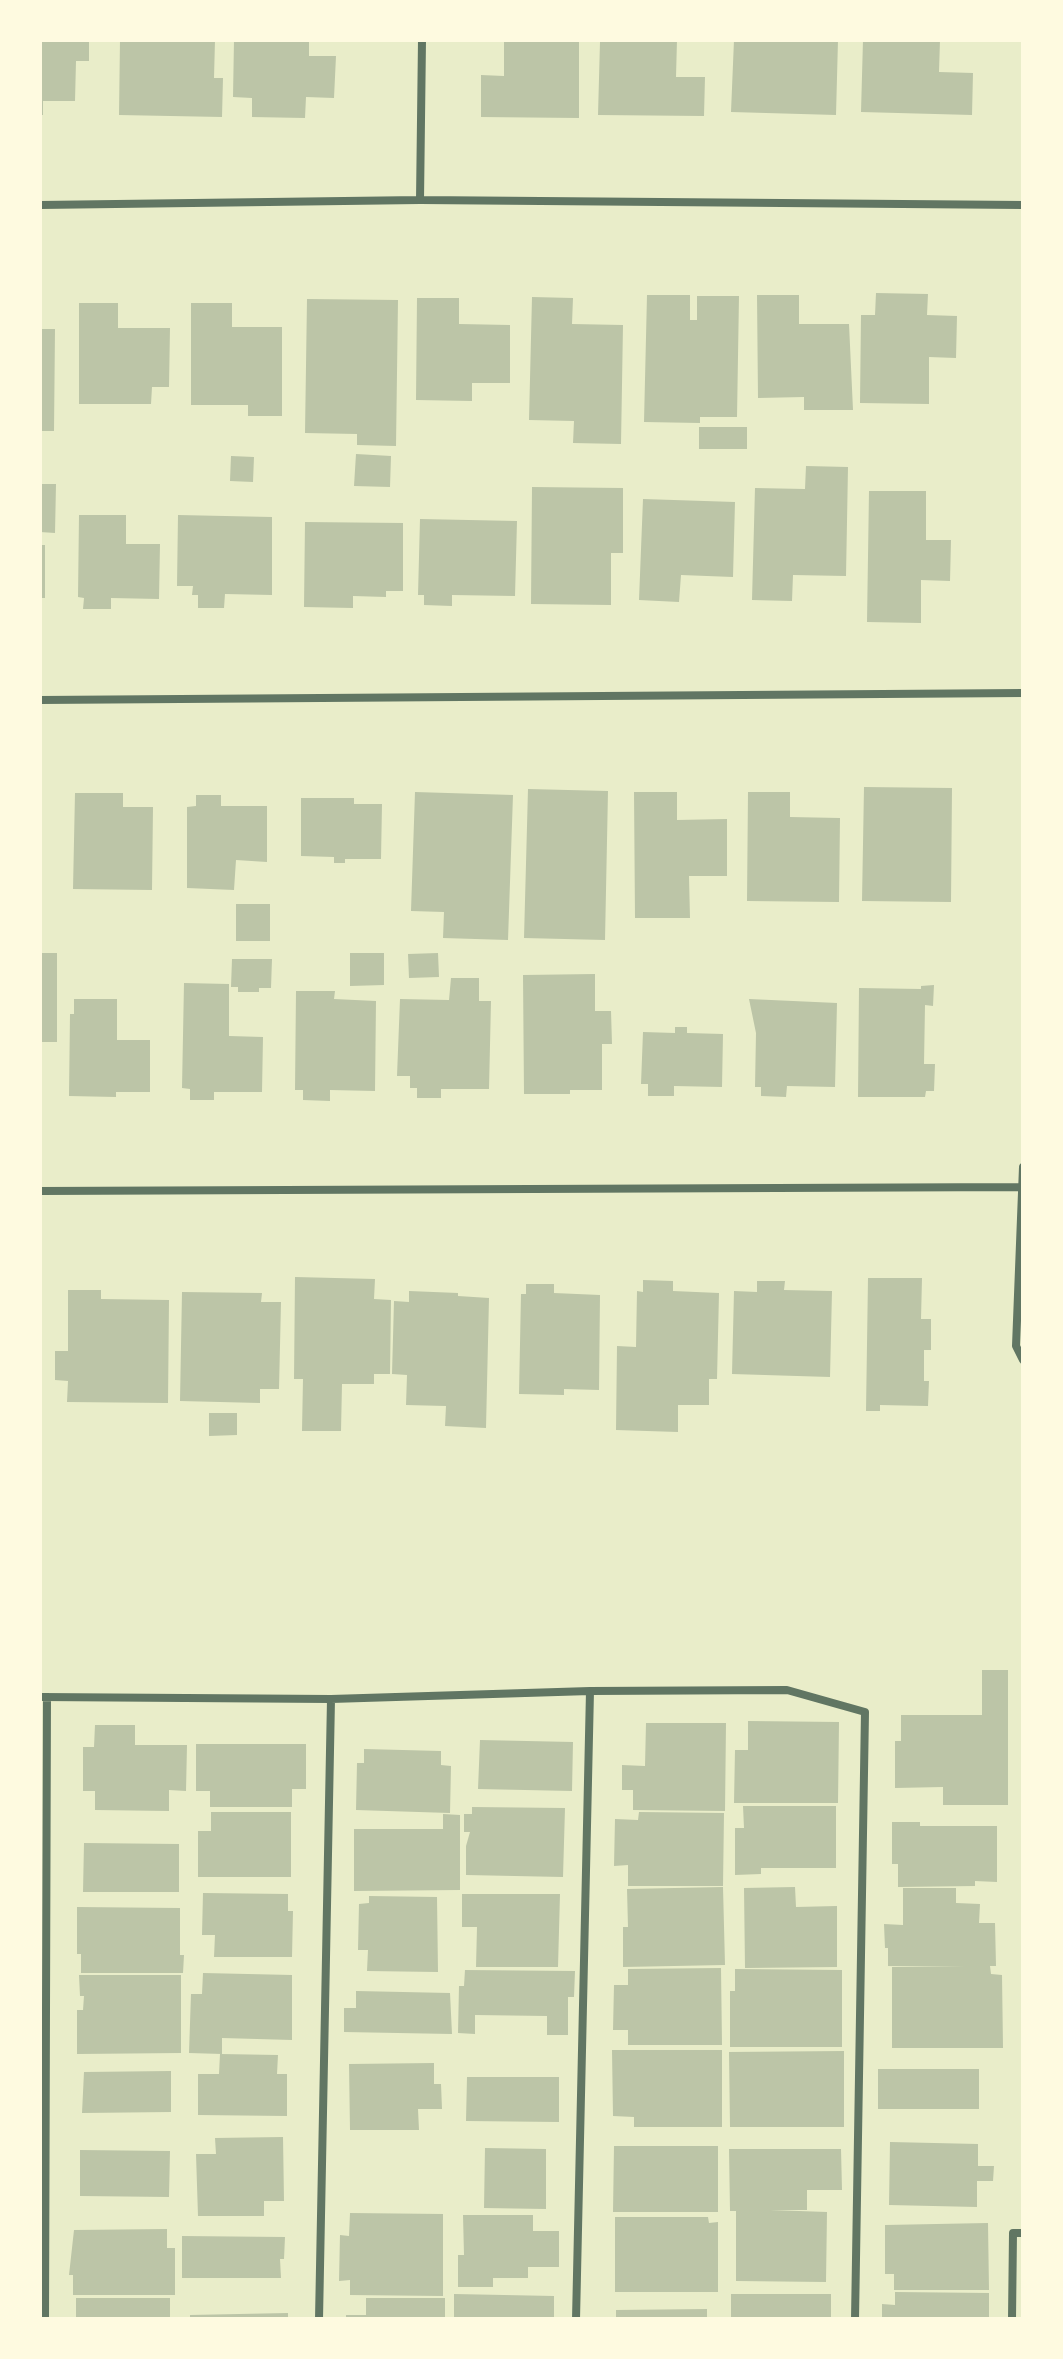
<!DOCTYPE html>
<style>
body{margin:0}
#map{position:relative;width:1063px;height:2359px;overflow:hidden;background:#e9edc9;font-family:"Fira Sans",sans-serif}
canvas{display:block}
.frame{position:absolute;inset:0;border:42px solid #fefae0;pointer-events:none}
</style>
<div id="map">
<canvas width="1063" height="2359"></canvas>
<div class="frame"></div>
</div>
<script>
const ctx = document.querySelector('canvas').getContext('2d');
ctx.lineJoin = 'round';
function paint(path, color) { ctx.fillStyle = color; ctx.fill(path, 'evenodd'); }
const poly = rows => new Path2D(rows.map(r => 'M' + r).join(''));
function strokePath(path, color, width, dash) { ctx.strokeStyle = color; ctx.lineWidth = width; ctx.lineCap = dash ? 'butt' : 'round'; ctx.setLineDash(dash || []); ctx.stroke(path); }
const building = poly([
 [40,40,89,40,89,61,76,61,75,101,43,101,43,115,40,115],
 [120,40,215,40,214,78,223,78,222,117,119,115],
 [234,40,309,40,309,56,336,56,334,98,306,97,305,118,252,117,252,98,233,97],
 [504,40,579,40,579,118,481,117,481,75,504,76],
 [619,40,677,40,676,77,705,77,704,116,598,115,600,42,619,42],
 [734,40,838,40,836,115,731,112],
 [863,40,940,40,939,72,973,73,972,115,861,112],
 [876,293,928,294,927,315,957,316,956,358,929,357,929,404,860,403,861,315,875,315],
 [647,295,690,295,690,320,697,320,697,296,739,296,737,417,700,417,700,423,644,422],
 [757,295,799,295,799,324,849,324,853,410,804,410,804,397,758,398],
 [532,297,573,298,572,324,623,325,621,444,573,443,574,421,529,420],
 [417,298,459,298,459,324,510,325,510,383,472,383,472,401,416,400],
 [307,299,398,300,396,446,357,445,357,434,305,433],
 [79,303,118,303,118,328,170,328,169,387,152,387,151,404,79,404],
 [191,303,232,303,232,327,282,327,282,416,248,416,248,405,191,405],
 [40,329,55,329,54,431,40,431],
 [699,427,747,427,747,449,699,449],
 [356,454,391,456,390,487,354,486],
 [231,456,254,457,253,482,230,481],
 [806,466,848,467,846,576,793,575,792,601,752,600,755,488,805,489],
 [40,484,56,484,55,533,40,532],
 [532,487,623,488,623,553,611,553,611,605,531,604],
 [869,491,926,491,926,540,951,540,950,581,921,580,921,623,867,622],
 [643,499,735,502,733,577,681,575,679,602,639,600],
 [79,515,126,515,126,544,160,544,159,599,111,598,111,609,83,609,84,598,78,597],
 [178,515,272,517,272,595,225,594,224,608,198,608,198,595,192,595,193,586,177,586],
 [420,519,517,521,515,596,452,595,452,606,424,605,424,595,418,595],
 [305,522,403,523,403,591,386,591,386,597,353,596,353,608,304,607],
 [40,545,45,545,45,598,40,598],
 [864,787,952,788,951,902,862,901],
 [528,789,608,791,605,940,524,938],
 [415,792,513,795,508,940,443,938,444,912,411,911],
 [634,792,677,792,677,820,727,819,727,876,689,876,690,918,635,918],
 [748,792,790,792,790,817,840,818,839,902,747,901],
 [75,793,123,793,123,807,153,807,152,890,73,889],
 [196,795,221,795,221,806,267,806,267,862,236,860,234,890,187,888,187,807,196,806],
 [301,798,354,798,354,804,382,804,381,859,345,859,345,863,334,863,334,857,301,856],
 [236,904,270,904,270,941,236,941],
 [40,953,57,953,57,1042,40,1042],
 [350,953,384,953,384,985,350,986],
 [438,953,439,977,409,978,408,954],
 [232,959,272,959,271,988,259,988,259,992,238,992,238,987,231,987],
 [595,974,595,1011,611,1011,612,1044,602,1044,602,1090,570,1090,570,1094,524,1094,523,975],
 [451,978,479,978,479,1001,491,1001,489,1089,441,1089,441,1098,417,1098,417,1088,410,1088,410,1076,397,1076,400,999,449,1000],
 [184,983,229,984,229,1036,263,1037,262,1092,214,1092,214,1100,190,1100,190,1089,182,1088],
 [934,985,933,1006,925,1005,924,1064,935,1064,934,1091,926,1091,925,1097,858,1097,859,988,921,989,921,986],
 [296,991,335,991,334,999,376,1001,375,1091,330,1090,330,1101,303,1100,303,1090,295,1090],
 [74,999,117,999,117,1040,150,1040,150,1092,116,1092,116,1097,69,1096,70,1014,74,1014],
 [749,999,837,1003,835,1087,787,1086,786,1097,761,1096,761,1087,755,1087,756,1033],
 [675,1027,687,1027,687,1033,723,1034,722,1087,674,1086,674,1096,648,1096,648,1084,641,1084,643,1032,675,1033],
 [295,1277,375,1279,374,1299,391,1300,390,1374,374,1374,374,1384,342,1384,341,1431,302,1431,303,1379,294,1379],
 [868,1278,922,1278,921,1319,931,1319,931,1350,924,1350,924,1381,929,1381,928,1406,880,1405,880,1411,866,1411],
 [643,1280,673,1281,673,1291,719,1293,717,1379,709,1379,709,1405,678,1405,678,1432,616,1430,617,1346,636,1347,637,1291,643,1292],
 [757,1281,785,1281,784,1290,832,1291,830,1377,732,1374,734,1291,757,1292],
 [526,1284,554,1284,554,1293,600,1295,599,1390,564,1389,564,1395,519,1394,521,1294,526,1294],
 [68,1290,101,1290,101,1299,169,1300,168,1403,67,1402,68,1381,55,1380,55,1351,68,1351],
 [409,1291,458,1293,458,1296,489,1298,486,1428,445,1426,446,1406,406,1405,407,1375,392,1374,394,1301,409,1302],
 [182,1292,262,1293,261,1302,281,1302,279,1389,260,1389,260,1403,180,1401],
 [209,1413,237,1413,237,1435,209,1436],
 [982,1670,1008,1670,1008,1805,943,1805,943,1787,895,1788,895,1741,901,1741,901,1715,982,1715],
 [748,1721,839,1722,838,1803,734,1803,735,1750,748,1750],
 [646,1723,726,1723,725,1811,633,1810,633,1790,622,1790,622,1765,645,1766],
 [95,1725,135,1725,135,1745,187,1745,186,1791,169,1790,169,1811,95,1810,95,1791,83,1791,83,1747,94,1747],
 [480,1740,573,1742,572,1791,478,1789],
 [196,1744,306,1744,306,1789,292,1789,292,1807,210,1807,210,1791,196,1791],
 [364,1749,441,1751,441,1765,451,1766,450,1813,356,1810,357,1763,364,1763],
 [743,1806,836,1806,836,1868,761,1868,761,1874,735,1875,735,1828,744,1828],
 [472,1807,565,1808,563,1877,466,1875,466,1846,470,1832,464,1832,464,1814,472,1814],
 [211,1812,291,1812,291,1877,198,1877,198,1831,211,1831],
 [639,1812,724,1813,723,1886,628,1886,628,1865,614,1866,615,1819,638,1820],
 [443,1814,460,1815,460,1890,354,1891,354,1829,443,1829],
 [892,1822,920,1822,920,1826,997,1826,997,1882,975,1881,975,1886,898,1887,898,1864,892,1864],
 [84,1843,179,1844,179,1892,83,1892],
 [723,1887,725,1965,623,1967,623,1927,628,1927,627,1889],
 [795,1887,796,1907,837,1906,837,1967,745,1968,744,1888],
 [903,1888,956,1888,956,1903,980,1904,979,1923,995,1923,996,1966,990,1966,991,1974,1002,1975,1003,2048,892,2048,892,1967,965,1967,888,1966,888,1948,885,1948,884,1924,903,1925],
 [203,1893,288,1894,288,1911,293,1911,292,1957,214,1957,215,1935,202,1935],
 [462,1894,560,1894,558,1967,476,1967,477,1927,462,1927],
 [369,1896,437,1897,438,1972,367,1971,368,1950,358,1950,359,1904,369,1903],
 [77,1907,180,1908,180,1955,184,1955,183,1973,81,1973,81,1954,77,1954],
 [721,1968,722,2045,628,2045,628,2030,613,2030,614,1985,628,1985,628,1969],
 [735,1969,842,1970,842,2047,730,2047,730,1991,735,1991],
 [465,1970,575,1971,574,1997,568,1997,568,2035,547,2035,547,2016,475,2015,475,2034,458,2033,459,1986,464,1986],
 [203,1973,292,1975,292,2040,222,2038,222,2054,189,2053,191,1994,202,1994],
 [79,1975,181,1975,181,2053,77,2054,77,2010,83,2010,84,1996,80,1996],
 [356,1991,450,1993,452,2034,344,2032,344,2008,356,2008],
 [612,2050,722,2050,722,2127,634,2127,634,2117,613,2116],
 [844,2051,844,2127,730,2127,729,2052],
 [220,2054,278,2055,277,2074,287,2074,287,2116,198,2115,198,2074,219,2074],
 [434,2063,434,2084,441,2084,442,2109,418,2109,419,2130,350,2130,349,2064],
 [878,2069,979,2069,979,2109,878,2109],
 [171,2071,171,2112,82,2113,84,2072],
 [467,2077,559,2077,559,2122,466,2121],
 [283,2137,284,2201,264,2201,264,2216,198,2216,196,2154,216,2154,215,2138],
 [890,2142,978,2144,978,2166,994,2166,993,2181,977,2181,977,2207,889,2205],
 [614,2146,718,2146,718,2212,613,2212],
 [485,2148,546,2149,546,2209,484,2208],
 [729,2149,841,2149,842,2190,807,2190,807,2210,770,2210,827,2212,826,2282,736,2281,736,2211,730,2211],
 [80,2150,170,2151,169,2197,80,2196],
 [350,2213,443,2214,443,2296,350,2295,350,2280,339,2281,340,2235,349,2236],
 [463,2215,533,2215,533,2231,559,2231,559,2267,528,2267,528,2278,493,2278,493,2287,458,2287,458,2255,464,2255],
 [615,2217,708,2217,709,2223,718,2222,718,2292,615,2292],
 [988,2223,989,2290,894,2290,894,2274,885,2274,885,2225],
 [167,2229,167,2248,175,2248,175,2295,73,2295,73,2275,69,2275,74,2230],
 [182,2236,285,2237,284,2259,280,2259,281,2278,182,2278],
 [895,2292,989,2293,989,2319,882,2319,882,2304,895,2305],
 [454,2294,554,2296,554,2319,454,2319],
 [731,2294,831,2294,831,2319,731,2319],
 [76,2298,170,2298,170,2319,76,2319],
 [366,2298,445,2298,445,2319,346,2319,346,2315,366,2315],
 [707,2309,707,2319,616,2319,616,2310],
 [288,2313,288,2319,190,2319,190,2315]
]);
const minor = poly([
 [420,200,422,40],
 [40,205,420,200,1023,205],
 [40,700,1023,693],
 [1023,1167,1016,1346,1023,1360],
 [40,1191,1022,1187],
 [40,1697,331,1699,590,1691,787,1690,865,1712,855,2319],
 [45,2319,47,1697],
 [319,2319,331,1699],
 [576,2319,590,1691],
 [1012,2319,1013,2233,1023,2233]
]);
paint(building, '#bcc5a7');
strokePath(minor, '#617663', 8);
</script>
